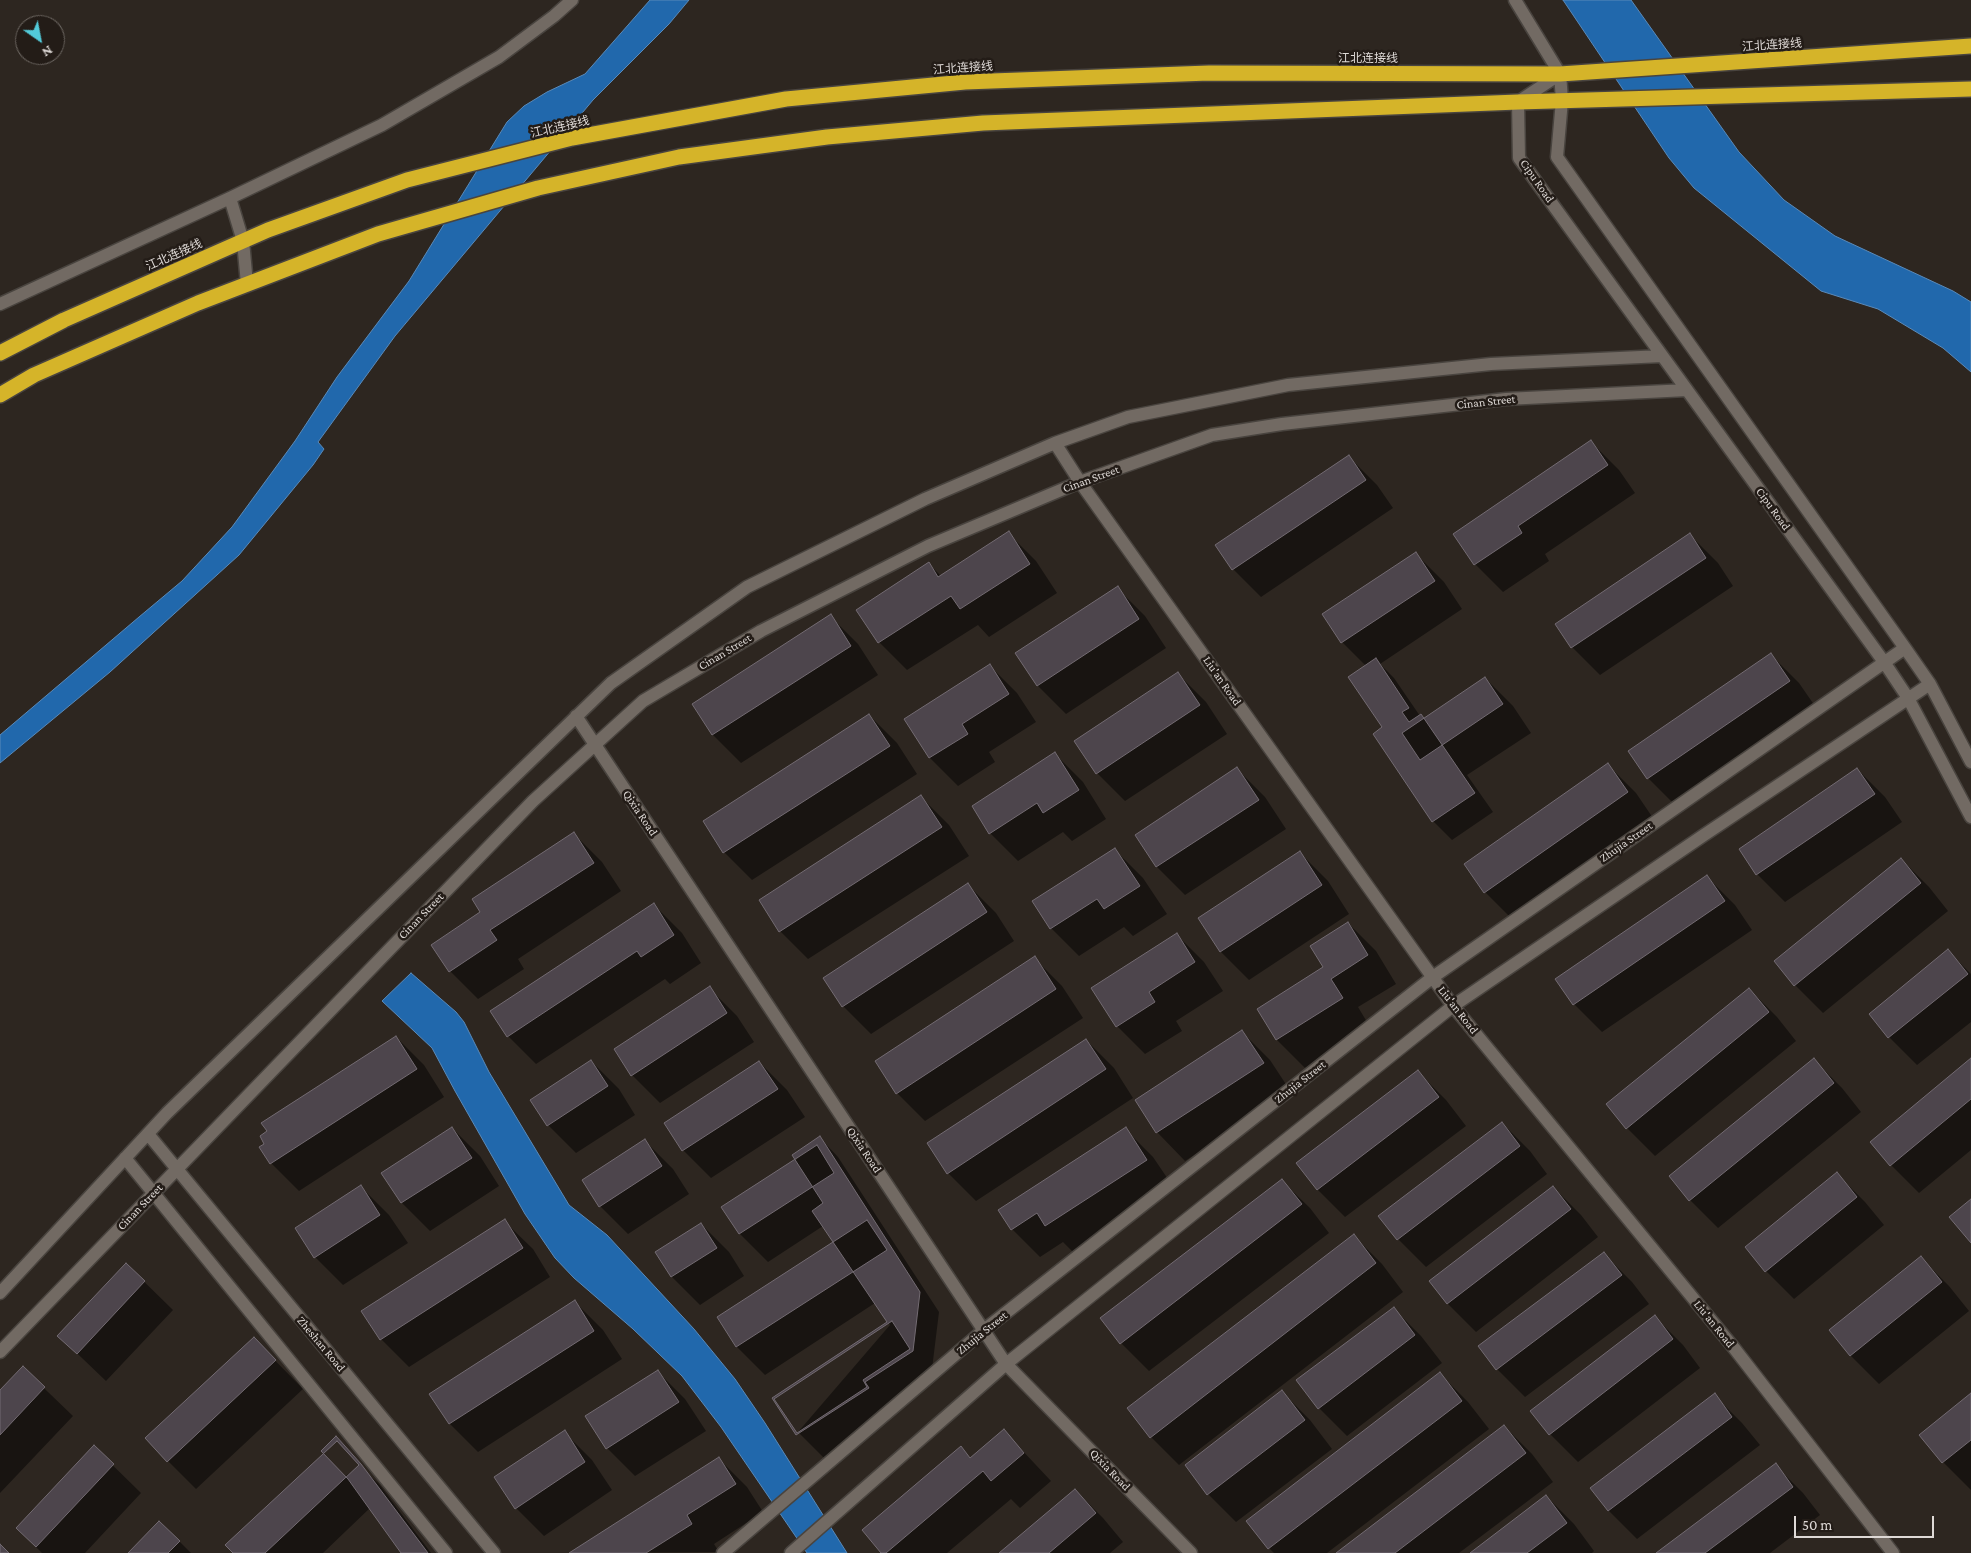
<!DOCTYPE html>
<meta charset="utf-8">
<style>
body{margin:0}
#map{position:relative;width:1971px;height:1553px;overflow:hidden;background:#2d2620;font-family:"Crimson Pro",serif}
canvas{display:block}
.north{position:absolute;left:15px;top:15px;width:50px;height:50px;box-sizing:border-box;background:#231c17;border:1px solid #6e6863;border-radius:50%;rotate:147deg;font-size:14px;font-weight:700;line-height:20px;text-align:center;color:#ded9d6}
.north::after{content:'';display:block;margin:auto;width:18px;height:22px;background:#52cbda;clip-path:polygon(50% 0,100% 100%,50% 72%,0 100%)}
.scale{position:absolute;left:1794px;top:1516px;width:140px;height:22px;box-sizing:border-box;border:2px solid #ded9d6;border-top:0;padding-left:6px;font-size:15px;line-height:18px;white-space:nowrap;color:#ded9d6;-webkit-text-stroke:4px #231c17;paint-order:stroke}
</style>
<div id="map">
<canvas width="1971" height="1553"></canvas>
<div class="north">N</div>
<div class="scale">50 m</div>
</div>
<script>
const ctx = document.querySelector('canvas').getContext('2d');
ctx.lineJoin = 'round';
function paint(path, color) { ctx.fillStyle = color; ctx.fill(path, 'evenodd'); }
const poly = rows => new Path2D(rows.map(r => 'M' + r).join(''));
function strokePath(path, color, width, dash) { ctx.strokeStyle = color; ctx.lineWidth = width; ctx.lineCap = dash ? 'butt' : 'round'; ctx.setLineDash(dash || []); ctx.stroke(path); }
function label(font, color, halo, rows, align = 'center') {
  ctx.font = font + ' "Crimson Pro","Noto Sans SC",serif'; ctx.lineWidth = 5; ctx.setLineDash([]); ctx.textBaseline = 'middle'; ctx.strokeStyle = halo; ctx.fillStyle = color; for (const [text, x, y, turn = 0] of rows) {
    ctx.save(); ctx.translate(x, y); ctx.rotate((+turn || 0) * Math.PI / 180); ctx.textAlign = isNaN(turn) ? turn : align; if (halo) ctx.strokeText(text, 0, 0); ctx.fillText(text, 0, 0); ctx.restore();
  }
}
const water = poly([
 [650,0,689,0,669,24,593,100,395,336,318,442,324,449,313,465,239,555,110,672,0,763,0,735,139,617,182,581,232,527,295,441,337,377,409,281,507,122,524,106,547,92,585,74,650,0],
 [1563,0,1631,0,1739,152,1784,200,1835,236,1953,291,1971,302,1971,372,1943,348,1878,309,1821,291,1694,188,1669,158,1563,0],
 [411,973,456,1012,464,1022,489,1072,569,1205,607,1235,694,1329,735,1379,765,1423,847,1553,807,1553,721,1427,682,1376,633,1329,574,1278,555,1258,525,1214,455,1091,432,1048,382,1001,411,973]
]);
const shadow = poly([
 [1591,442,1619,470,1635,493,1545,554,1549,561,1503,592,1475,564,1455,534],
 [1349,457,1377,485,1393,508,1261,597,1233,569],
 [1008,533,1036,561,1057,593,989,637,978,625,907,670,879,642,858,610,929,564,941,576],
 [1690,535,1718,563,1733,586,1600,675,1572,647],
 [1416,554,1444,582,1462,609,1380,664,1394,678,1420,716,1421,715,1425,719,1485,678,1513,706,1531,733,1467,775,1493,812,1452,840,1433,821,1384,728,1366,666,1342,642],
 [1117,588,1145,616,1166,648,1066,714,1038,686,1017,654],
 [830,616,858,644,878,675,741,763,713,735,693,704],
 [1771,655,1799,683,1817,709,1676,806,1648,778],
 [989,665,1017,693,1036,722,989,752,995,762,958,786,930,758,906,719],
 [1178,674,1206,702,1227,734,1125,801,1097,773],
 [869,715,897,743,917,774,752,880,724,852,704,822],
 [1055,754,1083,782,1106,819,1072,841,1063,832,1018,861,990,833],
 [1608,765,1636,793,1655,821,1513,920,1485,892],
 [1237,769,1265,797,1286,829,1185,895,1157,867,1137,835],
 [1857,769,1885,797,1902,822,1785,902,1757,874],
 [921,797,949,825,969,856,808,959,780,931,761,901],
 [574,834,602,862,621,891,518,959,524,969,478,999,450,971,482,912],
 [1115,850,1143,878,1167,914,1133,936,1124,927,1079,956,1051,928],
 [1300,853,1328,881,1349,914,1249,980,1221,952,1199,919],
 [1901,859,1929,887,1948,911,1823,1013,1795,985],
 [1707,877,1735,905,1752,930,1602,1032,1574,1004,1557,980],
 [968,885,996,913,1014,941,871,1034,843,1006],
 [654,905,682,933,701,963,670,984,665,979,536,1064,508,1036],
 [1348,923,1376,951,1396,984,1358,1007,1370,1027,1305,1068,1277,1040,1258,1009,1325,968],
 [1176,934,1204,962,1223,991,1176,1021,1182,1031,1145,1054,1117,1026,1092,988],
 [1948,951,1971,974,1971,1022,1917,1065,1889,1037,1870,1014],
 [1034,958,1062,986,1083,1018,925,1121,897,1093],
 [709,988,737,1016,754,1042,660,1103,632,1075],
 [1749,989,1777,1017,1796,1041,1655,1156,1627,1128],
 [1242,1032,1270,1060,1291,1092,1185,1161,1157,1132,1136,1101],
 [396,1037,424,1065,444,1097,299,1191,271,1163],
 [1086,1040,1114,1068,1133,1098,976,1201,948,1173],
 [1971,1059,1971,1150,1919,1193,1891,1165,1871,1142],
 [1814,1060,1842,1088,1861,1112,1718,1228,1690,1200,1671,1176],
 [591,1061,619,1089,635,1115,576,1153,548,1125],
 [759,1062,787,1090,805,1117,711,1178,683,1150,666,1123],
 [1418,1072,1446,1100,1466,1126,1345,1217,1317,1189],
 [1502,1123,1530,1151,1547,1174,1426,1267,1398,1239],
 [452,1128,480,1156,499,1186,430,1231,402,1203,383,1173],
 [1125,1129,1153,1157,1174,1188,1074,1253,1063,1242,1040,1257,1012,1229],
 [820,1138,838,1157,939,1312,932,1369,890,1409,894,1416,826,1460,798,1432,890,1325,875,1303,765,1375,737,1347,719,1317,834,1242,823,1226,768,1262,740,1234,723,1207,796,1160],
 [645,1141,673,1169,689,1194,628,1234,600,1206],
 [1837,1174,1865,1202,1884,1225,1794,1299,1766,1271],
 [1282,1181,1310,1208,1329,1233,1149,1371,1121,1343],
 [361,1187,389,1215,408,1243,343,1285,315,1257],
 [1553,1187,1581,1215,1598,1237,1476,1332,1448,1304,1431,1281],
 [504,1221,533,1249,550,1277,409,1367,381,1339],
 [701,1224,729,1252,744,1276,700,1305,672,1277,657,1253],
 [1354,1236,1382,1264,1403,1292,1179,1465,1151,1437],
 [1604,1254,1632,1282,1649,1304,1525,1397,1497,1369],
 [1921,1258,1949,1286,1969,1311,1879,1384,1851,1356,1831,1330],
 [126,1264,173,1310,106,1381,59,1336],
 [575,1302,603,1330,622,1359,478,1452,450,1424,431,1394],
 [1393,1308,1421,1336,1442,1363,1347,1436,1319,1408],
 [1655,1317,1683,1345,1700,1368,1578,1462,1550,1434],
 [254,1339,303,1389,196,1489,168,1461],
 [23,1368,73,1416,0,1493,0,1392],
 [657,1371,685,1399,706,1431,635,1476,607,1448],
 [1440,1374,1468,1402,1489,1429,1327,1553,1274,1553,1269,1548],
 [1282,1392,1310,1420,1332,1449,1236,1522,1208,1494],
 [1971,1394,1971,1490,1943,1462,1921,1435],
 [1714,1395,1742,1423,1760,1445,1637,1539,1609,1511,1592,1488],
 [1504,1426,1532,1454,1553,1482,1459,1553,1338,1553],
 [1004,1431,1051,1481,1020,1508,1011,1499,947,1553,883,1553,960,1448,971,1459],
 [564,1432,592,1460,612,1490,544,1536,516,1508],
 [94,1447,141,1493,85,1553,42,1553,17,1528],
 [719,1459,747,1487,763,1512,714,1544,719,1552,572,1553],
 [1775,1465,1803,1493,1820,1515,1770,1553,1658,1553],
 [360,1466,379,1484,431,1553,403,1553,370,1508,323,1553,234,1553],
 [1075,1490,1103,1518,1123,1542,1110,1553,1001,1553],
 [1546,1496,1574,1524,1594,1551,1592,1553,1472,1553],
 [179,1541,191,1553,130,1553]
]);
const building = poly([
 [1591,440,1608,465,1518,526,1522,533,1474,565,1453,534,1591,440],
 [1349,455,1366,480,1232,570,1215,545,1349,455],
 [1009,531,1030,564,960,609,951,596,878,643,856,610,929,562,938,577,1009,531],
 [1690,533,1706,558,1571,648,1555,624,1690,533],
 [1416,552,1435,581,1341,643,1322,614,1416,552],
 [1118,586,1139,619,1037,686,1015,653,1118,586],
 [831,614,851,646,712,735,692,704,831,614],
 [1771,653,1790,681,1647,779,1628,751,1771,653],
 [1376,658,1409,708,1402,712,1409,722,1421,714,1475,793,1432,822,1373,734,1382,727,1348,677,1376,658],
 [990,664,1009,694,962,724,968,734,929,758,904,719,990,664],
 [1178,672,1200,705,1096,774,1074,741,1178,672],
 [1485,677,1503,704,1420,760,1402,733,1485,677],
 [869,714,890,746,723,853,703,821,869,714],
 [1055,752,1079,790,1043,813,1037,803,989,834,972,806,1055,752],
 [1608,763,1628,792,1484,893,1464,864,1608,763],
 [1237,767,1259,800,1156,867,1135,835,1237,767],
 [1857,768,1875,794,1756,875,1739,849,1857,768],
 [921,795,942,827,779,932,759,900,921,795],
 [574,832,594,863,490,930,497,940,449,972,431,945,480,912,472,899,574,832],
 [1115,848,1140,886,1104,909,1097,899,1050,929,1032,901,1115,848],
 [1300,851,1322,885,1220,952,1198,918,1300,851],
 [1901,858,1921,883,1794,986,1774,961,1901,858],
 [1707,875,1725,901,1573,1005,1555,979,1707,875],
 [968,883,987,912,842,1007,823,978,968,883],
 [654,903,674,935,641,957,637,951,507,1037,490,1011,654,903],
 [1348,922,1368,955,1331,979,1343,998,1276,1040,1257,1009,1323,967,1310,946,1348,922],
 [1177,933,1195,962,1149,992,1155,1002,1116,1027,1091,988,1177,933],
 [1948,949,1968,974,1888,1038,1869,1014,1948,949],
 [1035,956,1056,989,896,1094,875,1061,1035,956],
 [710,986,727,1013,631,1076,614,1049,710,986],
 [1749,988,1769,1012,1626,1129,1606,1104,1749,988],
 [1242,1030,1264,1063,1156,1133,1135,1100,1242,1030],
 [396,1036,417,1069,270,1164,259,1147,264,1144,260,1136,267,1131,261,1123,396,1036],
 [1086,1039,1106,1069,947,1174,927,1143,1086,1039],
 [1814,1058,1834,1083,1689,1201,1669,1176,1814,1058],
 [1971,1058,1971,1099,1890,1166,1870,1142,1971,1058],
 [591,1060,608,1086,547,1126,530,1100,591,1060],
 [759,1061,778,1089,682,1151,664,1123,759,1061],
 [1418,1070,1439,1097,1317,1190,1296,1163,1418,1070],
 [1502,1122,1520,1146,1397,1240,1378,1216,1502,1122],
 [452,1127,472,1158,401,1203,381,1173,452,1127],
 [1126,1127,1147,1160,1045,1226,1037,1213,1011,1230,998,1210,1126,1127],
 [820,1136,920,1292,913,1351,865,1382,869,1388,796,1435,772,1398,887,1322,812,1211,823,1203,792,1155,820,1136],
 [645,1139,662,1166,599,1207,582,1180,645,1139],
 [817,1145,834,1173,739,1234,721,1207,817,1145],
 [1837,1172,1857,1197,1765,1272,1745,1247,1837,1172],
 [1282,1179,1302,1204,1120,1344,1100,1318,1282,1179],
 [361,1185,380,1215,314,1258,295,1228,361,1185],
 [1553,1186,1571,1209,1447,1304,1429,1281,1553,1186],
 [1971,1199,1971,1243,1949,1217,1971,1199],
 [505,1219,523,1248,380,1340,361,1311,505,1219],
 [867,1220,887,1250,736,1347,717,1317,867,1220],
 [701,1223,717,1248,671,1277,655,1252,701,1223],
 [1354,1234,1376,1263,1150,1438,1127,1408,1354,1234],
 [1604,1252,1622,1275,1496,1370,1478,1346,1604,1252],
 [1921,1256,1942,1282,1850,1356,1829,1330,1921,1256],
 [126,1263,145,1281,77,1354,57,1336,126,1263],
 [575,1300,594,1331,449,1424,429,1394,575,1300],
 [1394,1307,1415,1335,1318,1409,1296,1380,1394,1307],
 [1655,1315,1673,1339,1549,1435,1530,1411,1655,1315],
 [892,1321,910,1349,863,1380,867,1387,797,1433,774,1399,892,1321],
 [254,1337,276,1360,167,1462,145,1438,254,1337],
 [23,1366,45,1387,0,1435,0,1390,23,1366],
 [658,1370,679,1402,606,1449,585,1416,658,1370],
 [1440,1372,1462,1401,1268,1549,1246,1521,1440,1372],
 [1282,1390,1305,1420,1207,1495,1185,1465,1282,1390],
 [1715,1393,1732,1417,1608,1511,1590,1488,1715,1393],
 [1971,1393,1971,1440,1942,1463,1919,1435,1971,1393],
 [1504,1425,1526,1453,1395,1553,1336,1553,1504,1425],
 [1004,1429,1024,1453,991,1481,983,1471,886,1553,881,1553,862,1530,961,1446,970,1458,1004,1429],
 [565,1430,585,1462,515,1509,494,1477,565,1430],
 [336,1436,361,1464,428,1553,401,1553,348,1479,321,1451,336,1436],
 [337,1441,359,1465,265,1553,233,1553,225,1545,337,1441],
 [94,1445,114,1464,36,1547,16,1528,94,1445],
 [719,1457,736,1484,687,1515,692,1524,646,1553,569,1553,719,1457],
 [1776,1463,1793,1487,1705,1553,1656,1553,1776,1463],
 [1075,1489,1096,1513,1049,1553,999,1553,1075,1489],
 [1546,1495,1567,1523,1527,1553,1470,1553,1546,1495],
 [159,1521,180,1541,168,1553,128,1553,159,1521],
 [0,1544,9,1553,0,1553,0,1544]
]);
const minor = poly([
 [1515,0,1560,74,1562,100,1557,157,1905,648,1930,684,1971,762],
 [1560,74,1518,102,1519,158,1884,662,1908,698,1971,817],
 [230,198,243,241,247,284],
 [0,304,230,198,382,125,499,57,554,16,572,0],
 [1055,443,1080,482,1453,1006,1734,1348,1893,1553],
 [576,716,1006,1364,1191,1553],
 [148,1134,494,1553],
 [125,1158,446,1553],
 [0,1293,167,1113,611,683,747,587,925,499,1055,443,1128,417,1288,385,1491,364,1662,356],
 [0,1352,533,801,643,701,761,631,928,546,1080,482,1212,435,1282,424,1506,399,1687,390],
 [723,1553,984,1330,1433,977,1905,648],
 [791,1553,1006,1364,1453,1006,1704,835,1930,684]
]);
const highway = poly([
 [0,353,64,320,268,230,407,180,572,138,786,99,965,82,1209,73,1560,74,1971,46],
 [0,395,34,375,198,303,378,234,538,188,679,157,827,137,983,123,1518,102,1971,89]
]);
const streetNames = [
 ["江北连接线",1772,45,-4],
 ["江北连接线",1368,58],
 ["江北连接线",963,68,-4],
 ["江北连接线",560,127,-13],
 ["Cipu Road",1537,181,55],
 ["江北连接线",174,255,-24],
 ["Cinan Street",1486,402,-6],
 ["Cinan Street",1091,479,-20],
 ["Cipu Road",1773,509,54],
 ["Cinan Street",725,652,-31],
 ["Liu'an Road",1222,681,55],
 ["Qixia Road",640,813,56],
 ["Zhujia Street",1626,842,-35],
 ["Cinan Street",421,916,-46],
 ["Liu'an Road",1458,1010,52],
 ["Zhujia Street",1300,1082,-38],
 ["Qixia Road",864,1150,56],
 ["Cinan Street",140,1207,-46],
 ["Liu'an Road",1714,1324,51],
 ["Zhujia Street",982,1333,-39],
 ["Zheshan Road",321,1344,50],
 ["Qixia Road",1110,1470,46]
];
paint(water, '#2168ac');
strokePath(water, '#5a8ab9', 1);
paint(shadow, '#0007');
paint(building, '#4d454c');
strokePath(building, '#736b72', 1);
strokePath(minor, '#49443f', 15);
strokePath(highway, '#49443f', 18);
strokePath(minor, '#726a63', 12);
strokePath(highway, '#d5b429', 15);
label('12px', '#ded9d6', '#231c17', streetNames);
</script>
